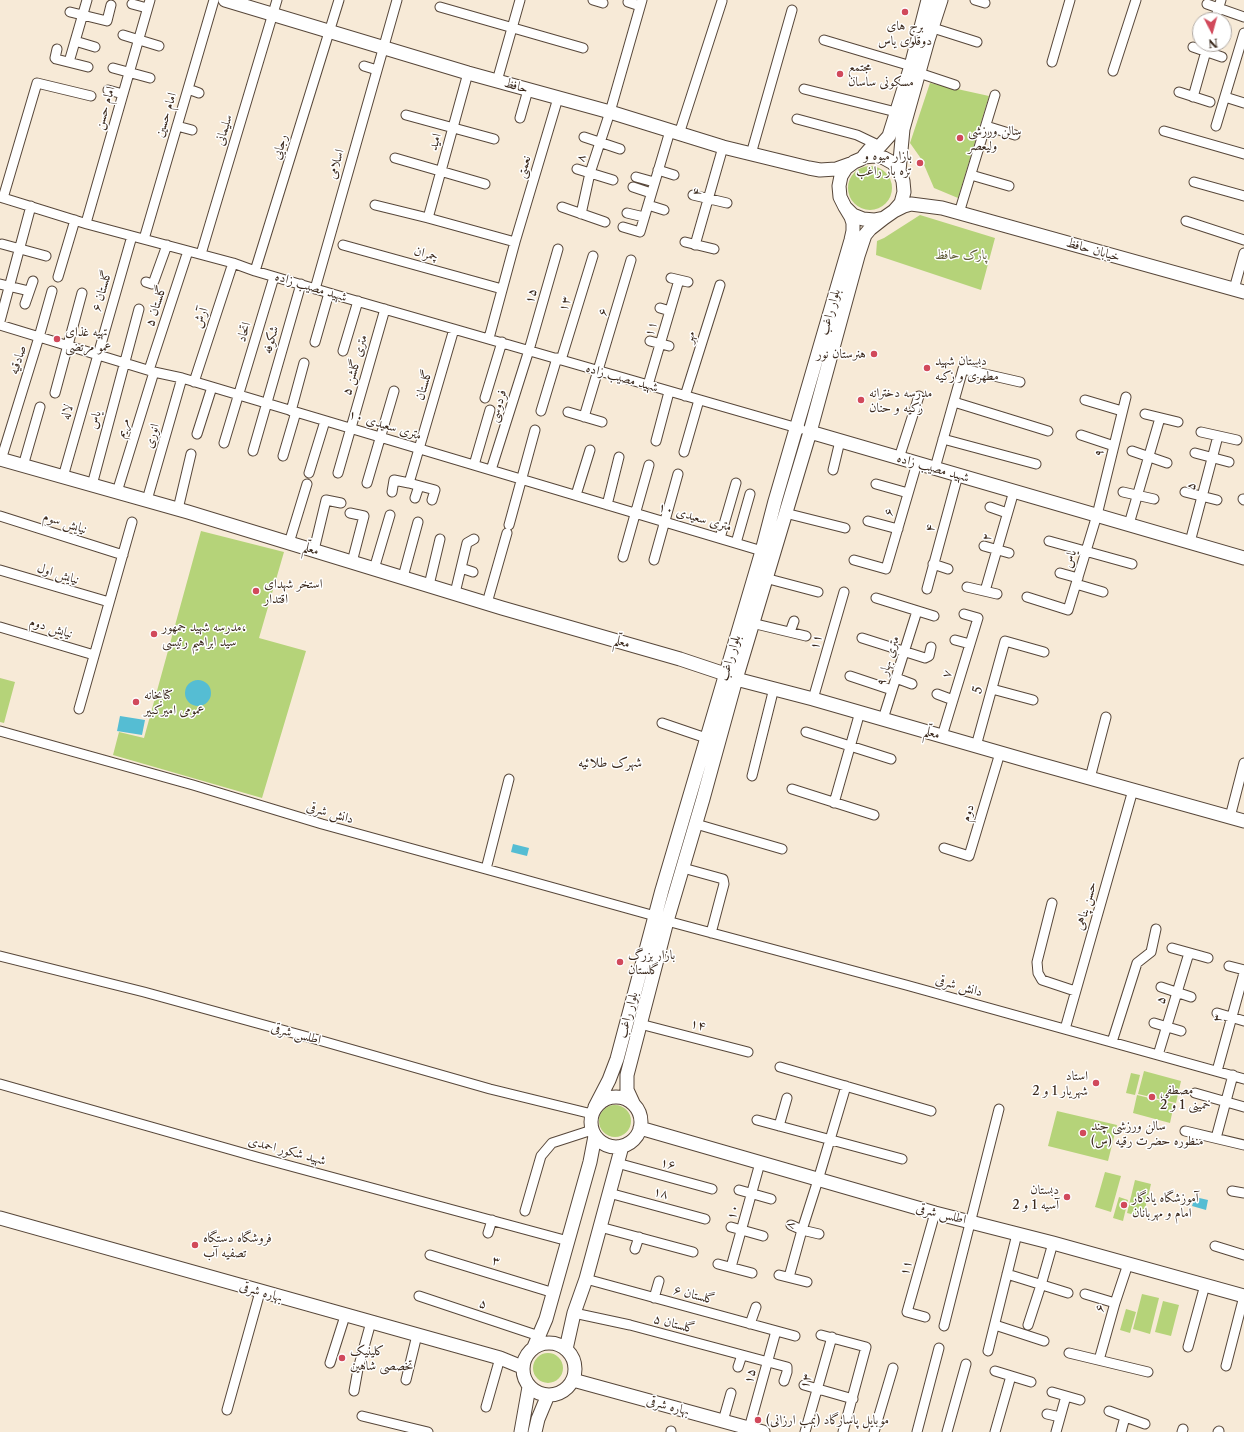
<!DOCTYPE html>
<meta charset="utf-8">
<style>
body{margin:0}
#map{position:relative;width:1244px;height:1432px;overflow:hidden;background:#f7ead7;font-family:"Libre Caslon Text",serif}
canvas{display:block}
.north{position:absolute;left:1192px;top:12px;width:40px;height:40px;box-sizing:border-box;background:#fff;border:1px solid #b1aaa5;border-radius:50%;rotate:174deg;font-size:11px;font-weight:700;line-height:16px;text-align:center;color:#3b2a1e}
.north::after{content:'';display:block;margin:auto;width:14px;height:18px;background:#d1495b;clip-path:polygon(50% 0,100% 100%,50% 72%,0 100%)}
</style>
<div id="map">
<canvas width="1244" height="1432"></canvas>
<div class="north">N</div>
</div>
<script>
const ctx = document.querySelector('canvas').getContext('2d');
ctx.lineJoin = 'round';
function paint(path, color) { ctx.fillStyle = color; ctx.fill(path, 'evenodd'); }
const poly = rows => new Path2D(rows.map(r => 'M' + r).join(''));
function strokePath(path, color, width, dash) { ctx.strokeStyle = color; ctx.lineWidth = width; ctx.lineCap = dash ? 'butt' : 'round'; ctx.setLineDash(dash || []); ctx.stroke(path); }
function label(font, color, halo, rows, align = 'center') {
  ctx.font = font + ' "Libre Caslon Text",Amiri,serif'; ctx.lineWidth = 3; ctx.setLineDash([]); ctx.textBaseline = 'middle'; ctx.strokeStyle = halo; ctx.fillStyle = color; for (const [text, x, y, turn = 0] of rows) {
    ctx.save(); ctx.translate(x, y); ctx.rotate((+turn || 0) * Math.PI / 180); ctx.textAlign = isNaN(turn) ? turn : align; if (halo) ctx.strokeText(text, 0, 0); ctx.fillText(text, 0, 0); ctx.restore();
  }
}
const green = poly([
 [930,83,989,96,958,198,934,188,922,160,910,143],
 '848 188a22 22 0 1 1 44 0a22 22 0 1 1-44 0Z',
 [920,215,995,238,981,290,876,255,877,241,884,238],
 [201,531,284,552,259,638,306,651,262,798,113,755,119,732,144,738],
 [0,678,15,682,4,723,0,722],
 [1144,1071,1181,1081,1176,1103,1138,1094],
 [1131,1073,1140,1075,1135,1095,1126,1093],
 [1137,1095,1174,1104,1170,1123,1133,1113],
 '599 1121a16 16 0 1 1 32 0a16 16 0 1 1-32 0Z',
 [1057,1111,1117,1125,1108,1161,1048,1146],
 [1105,1172,1121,1176,1111,1212,1095,1207],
 [1135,1180,1151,1184,1143,1217,1127,1213],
 [1119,1197,1128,1200,1123,1221,1113,1218],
 [1142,1294,1159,1298,1150,1334,1133,1329],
 [1163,1301,1179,1305,1171,1336,1155,1332],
 [1126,1309,1136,1312,1130,1333,1120,1330],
 '533 1368a15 15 0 1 1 30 0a15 15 0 1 1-30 0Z'
]);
const water = poly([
 '185 693a13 13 0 1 1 26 0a13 13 0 1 1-26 0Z',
 [120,716,145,720,142,735,117,731],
 [513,844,529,848,527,856,511,852],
 [1195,1197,1208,1200,1206,1210,1192,1206]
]);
const street = poly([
 [593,0,603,3],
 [975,0,985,3],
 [628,2,640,6],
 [132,4,147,8],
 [1207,4,1244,17],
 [440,7,583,48],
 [70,12,107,21,111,5],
 [1215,20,1221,0],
 [933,28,977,42],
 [123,35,159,46],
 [824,40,911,66],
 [75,41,95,47],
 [1193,47,1222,57],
 [57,49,55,58,56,59,88,67],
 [69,62,87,0],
 [1052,62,1070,0],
 [364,66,377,70],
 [113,68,150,78],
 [1113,71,1136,0],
 [919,73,955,85],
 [497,81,520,0],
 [188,89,199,93],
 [804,89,896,112],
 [108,90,123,94],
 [1179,92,1210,102],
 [1193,97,1208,44],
 [1225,97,1244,103],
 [406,115,494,139],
 [520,118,528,90],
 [797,119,857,135,880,146],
 [177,126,192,130],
 [986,126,1015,135],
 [1216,126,1244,33],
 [1164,131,1244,154],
 [679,134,722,1],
 [584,137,620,149],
 [751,154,792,10],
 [395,158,485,184],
 [577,169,613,180],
 [658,170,674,175],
 [971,175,1009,186],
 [636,177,654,182],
 [1194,182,1244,196],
 [633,187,651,193],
 [693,195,727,203],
 [0,197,87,224,233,263,255,271,346,298,801,429],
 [3,198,37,83,91,96],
 [375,205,428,218,515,242],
 [648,205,664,210],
 [562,207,605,222],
 [627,213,644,217],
 [959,213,995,95],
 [581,214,590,173,610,112,642,0],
 [428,218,468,73],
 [1186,221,1244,240],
 [86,223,150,0],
 [623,227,640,232,670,131],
 [144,239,214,0],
 [685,242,714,249],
 [2,244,46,256],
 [343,245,502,289],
 [695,245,723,147],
 [201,254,277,0],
 [255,271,339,0],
 [58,277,75,220],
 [671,278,688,282],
 [146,282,152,284,154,281,167,245],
 [0,284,29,291],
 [315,289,397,0],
 [1234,289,1244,253],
 [25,304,33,281],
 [660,308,670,311],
 [0,321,31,206],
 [0,325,154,372,182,378,762,551],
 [489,338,515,242,558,98],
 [650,341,669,346],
 [315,342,329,293],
 [343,351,358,301],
 [561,360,593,256],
 [149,370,188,251],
 [194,382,233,263],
 [648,385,679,280],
 [55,393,82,293],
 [685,396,720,285],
 [485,398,502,342],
 [1085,400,1122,411],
 [954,402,1048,431],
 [291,411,304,363],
 [541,411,557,358],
 [568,412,602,422],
 [1145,414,1178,422],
 [584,417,631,260],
 [1201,432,1237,440],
 [197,434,212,387],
 [1081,435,1114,446],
 [943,439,1036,464],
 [656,441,669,392],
 [224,443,274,277],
 [253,451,301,284],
 [1132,451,1167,463],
 [684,452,699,400],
 [1195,453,1229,462],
 [283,456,296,412],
 [899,458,919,396],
 [1,460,39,337,52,291],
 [474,465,490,410],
 [23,466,40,407],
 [935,468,963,369,1020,382],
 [491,470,529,350,558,249],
 [833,470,840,441],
 [309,473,325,421],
 [338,473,385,309],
 [63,477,132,236],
 [367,483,394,391],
 [409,483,454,329],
 [876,484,908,493],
 [92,485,139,309],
 [117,492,154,372],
 [392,492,394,480,409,483,435,490,432,500],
 [1123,492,1154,499],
 [1185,492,1217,500],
 [576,495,590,450],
 [415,498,419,486],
 [1243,499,1244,500],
 [147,500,182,378],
 [607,505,619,457],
 [990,507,1007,513],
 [178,509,191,454],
 [350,513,364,516,352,562],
 [785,513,845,528],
 [0,516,123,555],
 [868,521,898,529],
 [1129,524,1160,418],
 [509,525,535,430],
 [720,538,736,483],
 [1049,541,1132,564],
 [1190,542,1218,436],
 [289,543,307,484],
 [736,543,750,494],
 [984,546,1009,553],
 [314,550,326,500,341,503],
 [623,557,649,465],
 [654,560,678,474],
 [854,560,886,569,917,463],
 [933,564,948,569],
 [461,568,473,572],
 [374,569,390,515],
 [0,570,109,602],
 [1060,573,1078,578],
 [403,577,418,522],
 [765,578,818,592],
 [1076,584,1103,592],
 [429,585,440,539],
 [967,587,997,594],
 [927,589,958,475],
 [985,591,1014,491],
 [455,593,467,543,474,539],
 [1027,597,1068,610,1097,515,1126,397],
 [876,598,934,616],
 [487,603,507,533],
 [752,623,806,636],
 [0,627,94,655],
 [790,632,794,621],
 [862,638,925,658,929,656,931,647],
 [955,640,970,644],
 [850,676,892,690],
 [896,678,912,684],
 [992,689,1033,700],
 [937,694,953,700],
 [813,699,844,592],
 [79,709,132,522],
 [883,719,917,611],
 [662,723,706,738],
 [0,731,193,785,322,824,522,879,655,916],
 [806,732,891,759],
 [942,736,978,618,964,614],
 [976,746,1005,641,1044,652],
 [752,776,774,688],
 [1090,778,1106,717],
 [792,789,874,815],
 [834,803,860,712],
 [1230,817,1244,763],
 [696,824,782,849],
 [944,848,969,856,1000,753],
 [683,868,723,879,724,884,711,933],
 [486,869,509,779],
 [1052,903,1037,962,1038,973,1042,980,1075,991],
 [667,921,906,985,1244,1079],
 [1172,948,1208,958],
 [0,956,144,992,315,1039,490,1089,592,1114],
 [1229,966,1244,970],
 [1161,987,1191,997],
 [1217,1013,1244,1021],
 [1154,1023,1181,1031],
 [640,1024,748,1052],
 [1065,1029,1133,790],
 [1112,1042,1137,963,1151,952,1156,929],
 [1158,1055,1189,953],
 [780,1067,931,1111],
 [1217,1071,1244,973],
 [0,1084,257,1157,568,1241],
 [1195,1093,1244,1107],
 [757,1120,902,1159],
 [779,1126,787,1098],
 [1185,1131,1244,1145],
 [1216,1138,1233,1075],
 [617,1163,712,1189],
 [739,1190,771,1199],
 [1232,1191,1244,1193],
 [609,1193,705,1219],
 [525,1211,541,1156,552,1143,592,1130],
 [791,1225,802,1230,819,1234],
 [600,1227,693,1252],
 [731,1227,763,1236],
 [488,1233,492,1220],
 [1215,1246,1244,1255],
 [635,1249,639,1237],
 [430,1255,554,1293],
 [718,1264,752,1273],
 [731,1267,760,1163],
 [1007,1274,1068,1293],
 [779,1275,807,1282],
 [789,1277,802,1230,818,1180,846,1086],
 [586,1279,795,1336],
 [1085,1294,1115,1303],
 [419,1296,539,1336],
 [654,1298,659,1281],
 [574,1313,630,1325,787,1367,787,1372,784,1381],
 [925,1317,907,1312,935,1213],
 [750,1324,756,1307],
 [995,1325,1044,1341],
 [1028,1325,1041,1285,1053,1243],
 [944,1326,999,1109],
 [821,1335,866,1347,843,1432],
 [1188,1347,1205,1285],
 [988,1351,1017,1234],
 [1069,1353,1148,1372],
 [1099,1360,1115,1303,1128,1264],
 [330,1363,345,1316],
 [1226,1366,1244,1296],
 [738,1367,742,1355],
 [995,1371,1031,1382],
 [406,1380,417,1335],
 [804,1385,853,1399],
 [354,1391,358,1369,371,1322],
 [1052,1392,1080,1400],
 [486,1407,500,1358],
 [227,1410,260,1292],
 [1109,1411,1145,1424],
 [1047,1414,1060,1417],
 [362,1416,428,1432],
 [723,1421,731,1393],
 [671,1432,671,1431],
 [748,1432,776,1331],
 [805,1432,832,1337],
 [874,1432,893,1368],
 [917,1432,939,1348],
 [947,1432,966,1364],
 [995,1432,1011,1376],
 [1056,1432,1066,1396],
 [1121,1432,1125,1417],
 [1182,1432,1183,1429],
 [1218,1432,1219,1431]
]);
const secondary = poly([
 [225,0,468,73,610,112,723,147,809,168,820,170,836,169,850,164],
 [864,156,870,149,880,146,889,136,911,66,928,0],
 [899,171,903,129,928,40,941,0],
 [894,211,904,206,911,204,942,208,1244,292],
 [810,432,1244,558],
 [0,459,188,512,502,608,680,659,725,674,736,679,813,699,1032,762,1244,821],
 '591 1122a25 25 0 1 1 50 0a25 25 0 1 1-50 0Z',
 [633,1103,627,1090,627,1075,667,921,703,799,736,679,810,432,858,256,865,235,870,229,884,218],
 [595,1107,609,1080,617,1059,662,890,762,551,775,501,851,240,853,231,853,223,851,217,845,207,840,197,839,186,841,176,846,168,854,162,861,159,864,157,874,156,884,158,893,163,899,171,903,181,904,192,901,203,894,211,884,218,874,220,863,219,853,215,845,207],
 [640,1128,935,1213,1053,1243,1244,1296],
 [0,1218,500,1358,522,1367],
 '523 1369a26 26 0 1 1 52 0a26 26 0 1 1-52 0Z',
 [534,1347,546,1319,590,1162,595,1136],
 [566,1349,574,1313,586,1279,622,1146],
 [573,1380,763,1432],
 [521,1432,529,1387],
 [535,1432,538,1419,548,1395]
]);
const markers = [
 [905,12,4,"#d1495b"],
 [840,74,4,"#d1495b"],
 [960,138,4,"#d1495b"],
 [920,163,4,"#d1495b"],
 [57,339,4,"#d1495b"],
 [874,354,4,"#d1495b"],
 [927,368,4,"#d1495b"],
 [861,400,4,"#d1495b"],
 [256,591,4,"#d1495b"],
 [154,634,4,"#d1495b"],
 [136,702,4,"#d1495b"],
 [620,962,4,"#d1495b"],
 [1096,1083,4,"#d1495b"],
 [1152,1097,4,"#d1495b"],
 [1083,1133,4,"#d1495b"],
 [1067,1197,4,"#d1495b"],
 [1124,1205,4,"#d1495b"],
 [195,1245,4,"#d1495b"],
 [342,1358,4,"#d1495b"],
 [758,1420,4,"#d1495b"]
];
const poiNames = [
 ["برج های",905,26,"center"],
 ["دوقلوی یاس",905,41,"center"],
 ["مجتمع",848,67],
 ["مسکونی ساسان",848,82],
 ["سالن ورزشی",968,131],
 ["ولیعصر",968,146],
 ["بازار میوه و",912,156,"right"],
 ["تره بار راغب",912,171,"right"],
 ["تهیه غذای",65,332],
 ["عمو مرتضی",65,347],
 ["هنرستان نور",866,354,"right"],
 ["دبستان شهید",935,361],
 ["مطهری و زکیه",935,376],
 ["مدرسه دخترانه",869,393],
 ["زکیه و حنان",869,408],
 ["استخر شهدای",264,584],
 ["اقتدار",264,599],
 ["مدرسه شهید جمهور،",162,627],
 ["سید ابراهیم رئیسی",162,642],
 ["کتابخانه",144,695],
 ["عمومی امیرکبیر",144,710],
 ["بازار بزرگ",628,955],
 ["گلستان",628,970],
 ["استاد",1088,1076,"right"],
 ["شهریار 1 و 2",1088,1091,"right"],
 ["مصطفی",1160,1090],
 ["خمینی 1 و 2",1160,1105],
 ["سالن ورزشی چند",1091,1126],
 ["منظوره حضرت رقیه (س)",1091,1141],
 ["دبستان",1059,1190,"right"],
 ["آسیه 1 و 2",1059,1205,"right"],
 ["آموزشگاه یادگار",1132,1198],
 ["امام و مهربانان",1132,1213],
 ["فروشگاه دستگاه",203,1238],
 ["تصفیه آب",203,1253],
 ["کلینیک",350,1351],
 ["تخصصی شاهین",350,1366],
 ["موبایل پاسارگاد (بمب ارزانی)",766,1420]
];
const streetNames = [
 ["حافظ",516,86,16],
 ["امام حسن",105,108,-74],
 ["امام حسین",166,115,-73],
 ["سلیمانی",224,130,-73],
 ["امید",435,142,-74],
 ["رجایی",280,147,-73],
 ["۸",581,158,-72],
 ["اسلامی",336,164,-74],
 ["نعمتی",524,167,-74],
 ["۴",697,192,-74],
 ["خیابان حافظ",1093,250,16],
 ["چمران",426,254,16],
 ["شهید مصیب زاده",311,287,17],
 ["گلستان ۶",102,291,-74],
 ["۱۵",531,296,-74],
 ["۱۳",565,304,-73],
 ["گلستان ۵",156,306,-72],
 ["۶",603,312,-74],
 ["بلوار راغب",830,312,-74],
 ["آرش",201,318,-72],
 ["۱۱",651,329,-73],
 ["اتحاد",244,332,-73],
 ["مهر",690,337,-72],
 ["شکوفه",271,340,-74],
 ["صادقیه",18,360,-73],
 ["۵ متری گلشن",355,365,-74],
 ["شهید مصیب زاده",622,378,16],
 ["گلستان",424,385,-74],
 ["فردوسی",498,406,-73],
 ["لاله",67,412,-74],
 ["یاس",95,420,-75],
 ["۱۰ متری سعیدی",385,425,17],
 ["مریم",123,428,-73],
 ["انوری",152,436,-74],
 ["۹",1099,453,-76],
 ["شهید مصیب زاده",933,468,16],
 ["۵",1191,486,-75],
 ["۶",889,512,-74],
 ["۱۰ متری سعیدی",695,517,16],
 ["نیایش سوم",65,523,18],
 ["۴",930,528,-75],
 ["۲",987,537,-74],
 ["معلّم",311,549,17],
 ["یاس",1070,559,-73],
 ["نیایش اول",58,574,17],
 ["نیایش دوم",51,628,17],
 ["معلّم",622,642,16],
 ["۱۱",816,642,-74],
 ["بلوار راغب",730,658,-73],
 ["۹ متری بهار",888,661,-73],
 ["۷",947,674,-73],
 ["5",978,690,-75],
 ["معلّم",932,733,16],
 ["دانش شرقی",330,813,16],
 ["دوم",968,813,-73],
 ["حسن پناهی",1086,906,-74],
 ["دانش شرقی",959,986,16],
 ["۵",1161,1000,-73],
 ["بلوار راغب",628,1015,-75],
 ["۳",1218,1018,-74],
 ["۱۴",698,1025,15],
 ["اطلس شرقی",296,1034,15],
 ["شهید شکور احمدی",287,1151,15],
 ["۱۶",668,1164,15],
 ["۱۸",661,1193,15],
 ["۱۰",733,1212,-74],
 ["اطلس شرقی",941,1214,14],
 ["۸",790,1225,-73],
 ["۳",496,1261,17],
 ["۱۱",906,1268,-74],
 ["بهاره شرقی",261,1292,16],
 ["گلستان ۶",694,1295,15],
 ["۵",483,1304,19],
 ["۶",1100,1308,-74],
 ["گلستان ۵",674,1324,15],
 ["۱۵",750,1376,-75],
 ["۱۳",806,1381,-74],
 ["بهاره شرقی",668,1406,15]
];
const parkNames = [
 ["پارک حافظ",961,255]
];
const neighbourhoodNames = [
 ["شهرک طلائیه",610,763]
];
paint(green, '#b5d379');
paint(water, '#55bdd3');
strokePath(street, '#57473a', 11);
strokePath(secondary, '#57473a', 15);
strokePath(street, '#fff', 9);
strokePath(secondary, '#fff', 13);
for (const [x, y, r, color] of markers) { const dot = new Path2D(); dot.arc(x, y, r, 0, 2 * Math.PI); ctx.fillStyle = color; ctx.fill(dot); strokePath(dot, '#fff', 1.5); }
label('13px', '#3b2a1e', '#fff', poiNames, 'left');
label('13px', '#3b2a1e', '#fff', streetNames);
label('13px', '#605d39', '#fff', parkNames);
label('14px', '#3b2a1e', '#fff', neighbourhoodNames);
</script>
